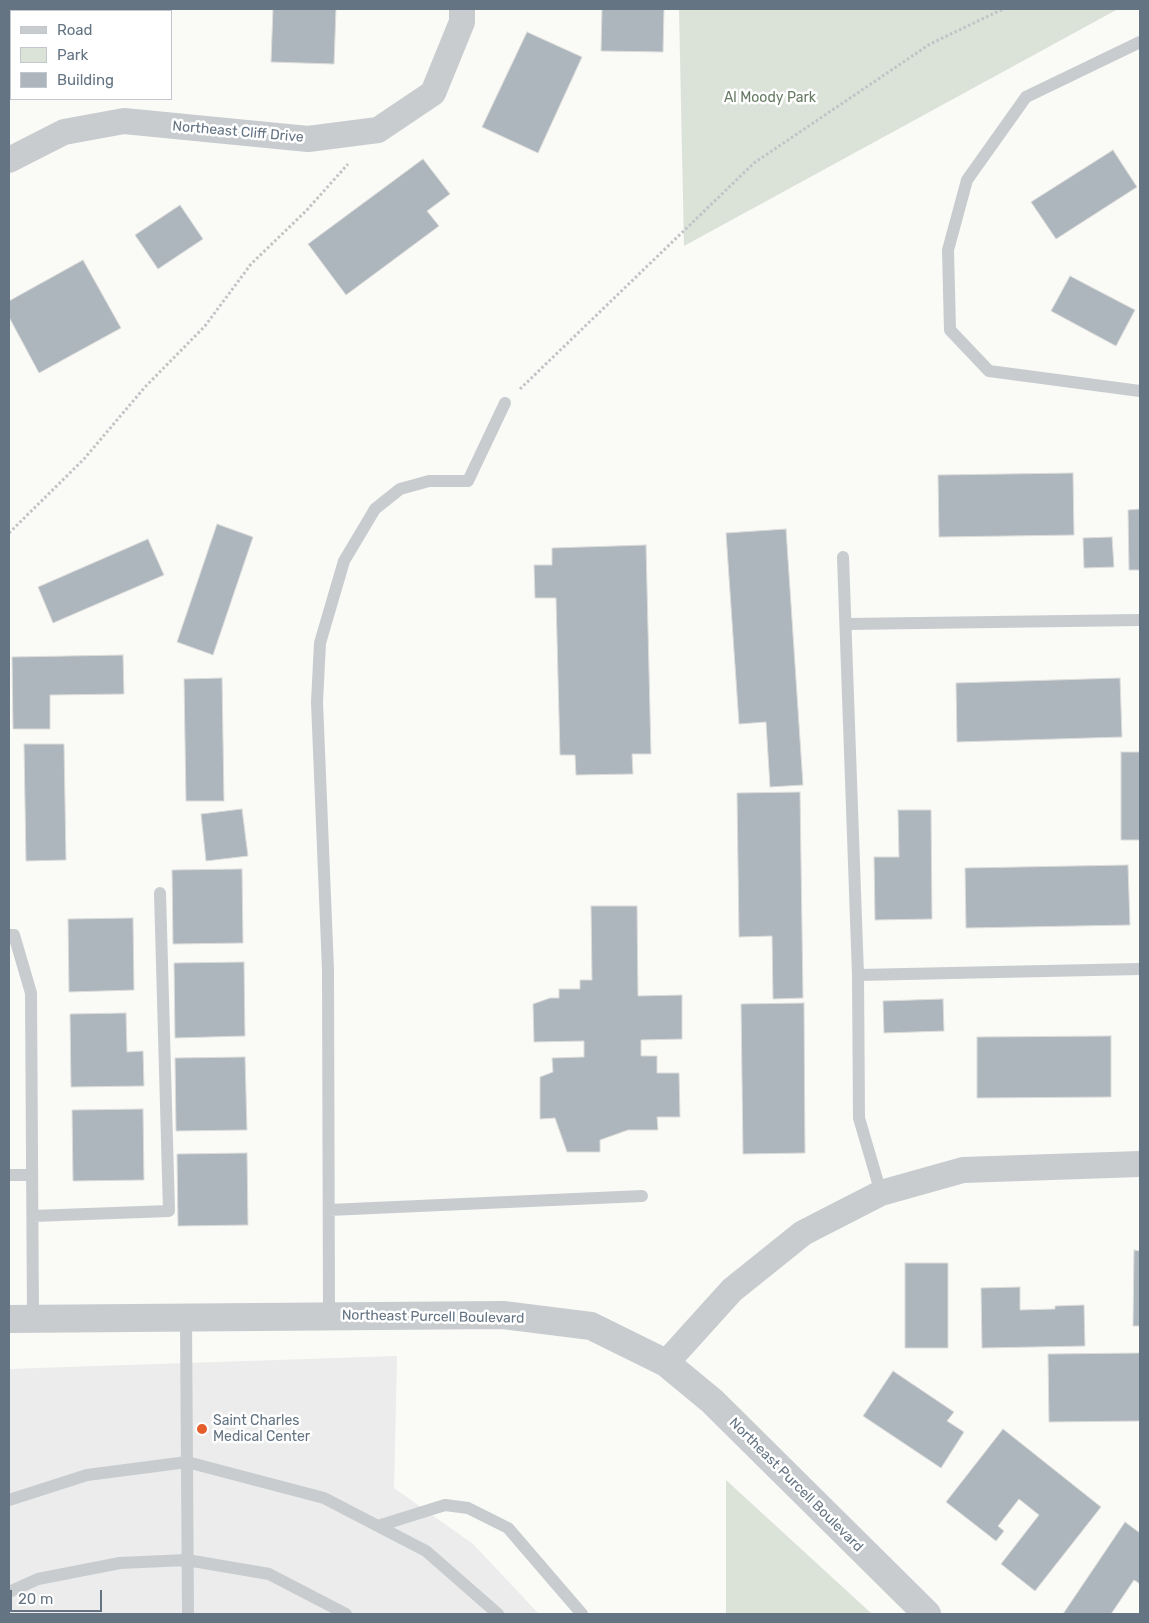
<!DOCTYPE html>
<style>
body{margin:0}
#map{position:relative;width:1149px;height:1623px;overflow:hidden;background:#fafaf7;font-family:Rubik,sans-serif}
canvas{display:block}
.frame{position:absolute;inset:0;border:10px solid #647483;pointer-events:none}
.legend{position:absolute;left:10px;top:10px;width:162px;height:90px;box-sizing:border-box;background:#fff;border:1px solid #c1c7cd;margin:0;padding:6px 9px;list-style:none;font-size:15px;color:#647483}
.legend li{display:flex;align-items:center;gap:10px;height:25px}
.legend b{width:25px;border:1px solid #c1c7cd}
.scale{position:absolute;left:10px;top:1590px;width:92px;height:22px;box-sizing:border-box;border:2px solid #647483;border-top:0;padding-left:6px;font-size:15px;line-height:18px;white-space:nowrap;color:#647483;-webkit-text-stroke:4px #fff;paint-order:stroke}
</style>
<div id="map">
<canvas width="1149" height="1623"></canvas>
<div class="frame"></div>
<ul class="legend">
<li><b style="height:6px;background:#c8cccf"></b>Road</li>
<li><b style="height:14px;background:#dbe2d8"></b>Park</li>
<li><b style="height:14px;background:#aeb6bd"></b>Building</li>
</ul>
<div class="scale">20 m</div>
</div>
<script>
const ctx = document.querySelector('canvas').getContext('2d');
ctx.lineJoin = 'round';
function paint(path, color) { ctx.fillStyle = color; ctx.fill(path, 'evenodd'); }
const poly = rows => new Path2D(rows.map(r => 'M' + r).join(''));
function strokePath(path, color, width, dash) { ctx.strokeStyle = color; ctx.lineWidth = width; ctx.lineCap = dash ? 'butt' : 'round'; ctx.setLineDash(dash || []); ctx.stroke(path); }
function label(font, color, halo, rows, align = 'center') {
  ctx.font = font + ' Rubik,sans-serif'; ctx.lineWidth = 5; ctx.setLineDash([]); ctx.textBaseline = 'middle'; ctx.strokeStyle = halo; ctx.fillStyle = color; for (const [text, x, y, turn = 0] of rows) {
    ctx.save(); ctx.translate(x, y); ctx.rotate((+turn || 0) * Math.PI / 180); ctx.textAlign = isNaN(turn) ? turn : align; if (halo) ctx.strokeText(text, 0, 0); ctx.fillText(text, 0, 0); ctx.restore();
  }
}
const built = poly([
 [397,1356,394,1488,473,1544,539,1614,9,1614,9,1369]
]);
const green = poly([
 [679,9,1118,9,684,246],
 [726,1480,872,1614,726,1614]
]);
const building = poly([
 [24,9,96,9,97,11,11,11,11,61,9,61,9,11,24,9],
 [273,9,336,9,334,64,271,62,273,9],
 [602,9,664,9,663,52,601,51,602,9],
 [527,32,582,57,538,153,482,127,527,32],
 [1113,150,1137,187,1056,239,1031,202,1113,150],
 [423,159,450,194,427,211,439,226,346,295,308,244,423,159],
 [180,205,203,239,158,269,135,235,180,205],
 [83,260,121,328,39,373,9,317,9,301,83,260],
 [1070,276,1135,310,1116,346,1051,311,1070,276],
 [1073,473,1074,535,939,537,938,475,1073,473],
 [1140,509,1140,570,1129,570,1128,510,1140,509],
 [217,524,253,537,213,655,177,642,217,524],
 [786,529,803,785,770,787,766,722,739,724,726,533,786,529],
 [1112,537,1114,567,1084,568,1083,538,1112,537],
 [148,539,164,575,53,623,38,587,148,539],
 [646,545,651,754,632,754,633,774,576,775,575,755,560,755,556,598,535,598,534,565,552,565,552,548,646,545],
 [123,655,124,694,50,695,50,729,13,729,12,657,123,655],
 [222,678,224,801,186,801,184,679,222,678],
 [1120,678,1122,737,957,742,956,683,1120,678],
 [24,744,64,744,66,860,26,861,24,744],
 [1121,752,1140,752,1140,840,1121,840,1121,752],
 [800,792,803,998,773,999,772,936,739,937,737,793,800,792],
 [242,809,248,856,206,861,201,814,242,809],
 [898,810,931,810,932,919,875,920,874,857,899,857,898,810],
 [1128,865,1130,925,966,928,965,868,1128,865],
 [242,869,243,943,173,944,172,870,242,869],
 [591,906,637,906,638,996,682,995,682,1039,641,1040,641,1056,657,1056,657,1073,679,1073,680,1117,657,1117,658,1130,628,1130,600,1140,600,1152,567,1152,555,1118,540,1119,540,1077,553,1072,552,1058,584,1057,584,1041,534,1042,533,1004,550,998,559,998,559,989,580,989,580,980,592,980,591,906],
 [133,918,134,990,69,992,68,919,133,918],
 [244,962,245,1036,175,1038,174,963,244,962],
 [943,999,944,1031,884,1033,883,1001,943,999],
 [804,1003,805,1153,743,1154,741,1004,804,1003],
 [126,1013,127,1052,143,1051,144,1086,71,1087,70,1014,126,1013],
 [1111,1036,1111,1097,977,1098,977,1037,1111,1036],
 [245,1057,247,1130,176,1131,175,1058,245,1057],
 [143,1109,144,1180,73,1181,72,1110,143,1109],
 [247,1153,248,1225,178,1226,177,1154,247,1153],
 [1134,1250,1140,1251,1140,1326,1133,1326,1134,1250],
 [905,1263,948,1263,948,1348,905,1348,905,1263],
 [1020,1287,1020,1310,1055,1309,1055,1306,1084,1305,1085,1346,982,1348,981,1288,1020,1287],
 [1140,1353,1140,1421,1049,1422,1048,1354,1140,1353],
 [893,1371,954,1412,947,1421,964,1432,941,1468,863,1416,893,1371],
 [1003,1429,1101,1507,1035,1591,1001,1564,1039,1515,1019,1499,998,1526,1004,1531,996,1541,946,1502,1003,1429],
 [1125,1522,1140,1533,1140,1584,1134,1580,1111,1614,1063,1614,1125,1522]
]);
const path = poly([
 [520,389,754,163,930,44,1003,9],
 [9,533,84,459,145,387,205,326,251,264,306,211,348,164]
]);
const service = poly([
 [1140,42,1026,97,967,180,948,250,950,330,989,371,1140,391],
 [843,557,858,975,859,1118,881,1193],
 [847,624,1140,620],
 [9,935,14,935,31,993,33,1318],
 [858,975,1140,969],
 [9,1175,32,1175],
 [329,1210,642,1196],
 [33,1216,169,1211,160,893],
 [329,1315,328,970,317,702,320,643,344,561,375,509,400,489,429,481,468,481,505,403],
 [186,1319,188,1614],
 [9,1500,87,1475,187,1462,324,1498,426,1551,498,1614],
 [378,1526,445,1505,468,1508,508,1528,582,1614],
 [9,1592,38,1579,120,1563,187,1560,269,1574,346,1614]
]);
const minor = poly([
 [9,160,64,132,124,121,308,139,378,130,433,93,462,22,462,9],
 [666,1363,732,1290,803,1233,881,1193,963,1170,1140,1164]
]);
const tertiary = poly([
 [9,1319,503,1315,591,1326,666,1363,712,1401,927,1614]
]);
const markers = [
 [202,1429,6,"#e55e2c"]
];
const parkNames = [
 ["Al Moody Park",770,98]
];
const streetNames = [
 ["Northeast Cliff Drive",238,132,5],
 ["Northeast Purcell Boulevard",433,1317,1],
 ["Northeast Purcell Boulevard",796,1485,45]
];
const poiNames = [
 ["Saint Charles",213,1421],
 ["Medical Center",213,1437]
];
paint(built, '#ebeceb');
paint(green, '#dbe2d8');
paint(building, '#aeb6bd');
strokePath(building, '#dbdcda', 1);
strokePath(path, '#c1c4c6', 3, [2.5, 2.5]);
strokePath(service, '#c8cccf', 12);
strokePath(minor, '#c8cccf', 26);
strokePath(tertiary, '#c8cccf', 28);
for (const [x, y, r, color] of markers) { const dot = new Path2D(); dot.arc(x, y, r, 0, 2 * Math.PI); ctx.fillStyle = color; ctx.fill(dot); strokePath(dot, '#fff', 2); }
label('14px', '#667a63', '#fff', parkNames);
label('14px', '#647483', '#fff', streetNames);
label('14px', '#647483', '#fff', poiNames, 'left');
</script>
